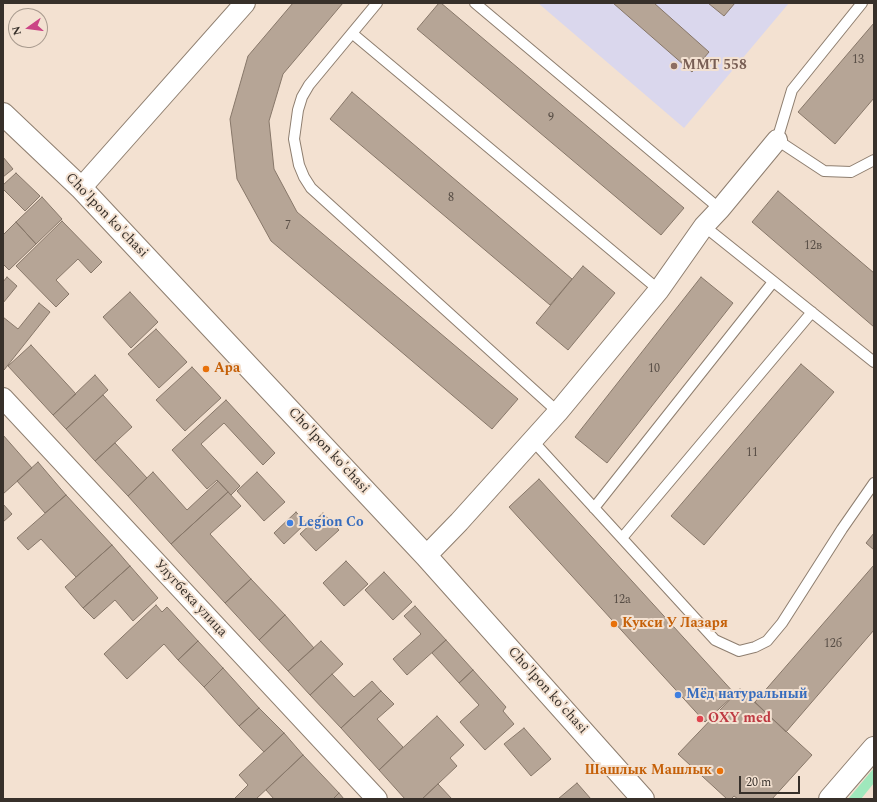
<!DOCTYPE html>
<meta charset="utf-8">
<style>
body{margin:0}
#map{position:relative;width:877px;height:802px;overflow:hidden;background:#f3e1d1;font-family:Spectral,serif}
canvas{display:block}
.frame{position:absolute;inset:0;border:4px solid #37302a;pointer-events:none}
.north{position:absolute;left:8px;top:8px;width:40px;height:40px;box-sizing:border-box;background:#f3e1d1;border:1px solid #a89a8e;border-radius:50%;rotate:256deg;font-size:11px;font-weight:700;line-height:16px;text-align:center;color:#37302a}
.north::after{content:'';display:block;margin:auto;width:14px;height:18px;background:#cb4585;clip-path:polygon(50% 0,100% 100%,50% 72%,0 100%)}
.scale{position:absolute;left:739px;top:776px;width:61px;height:18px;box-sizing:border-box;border:2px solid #37302a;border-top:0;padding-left:5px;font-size:12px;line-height:14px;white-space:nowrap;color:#37302a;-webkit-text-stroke:3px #f3e1d1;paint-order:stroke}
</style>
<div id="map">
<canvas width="877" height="802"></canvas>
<div class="frame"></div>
<div class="north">N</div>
<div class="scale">20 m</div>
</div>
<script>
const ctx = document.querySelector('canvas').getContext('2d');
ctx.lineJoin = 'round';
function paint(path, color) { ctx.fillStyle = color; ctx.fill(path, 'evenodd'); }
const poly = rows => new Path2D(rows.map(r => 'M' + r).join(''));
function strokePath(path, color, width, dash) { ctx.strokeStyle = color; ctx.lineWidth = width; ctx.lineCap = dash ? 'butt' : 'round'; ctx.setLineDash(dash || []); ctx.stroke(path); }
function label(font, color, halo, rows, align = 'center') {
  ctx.font = font + ' Spectral,serif'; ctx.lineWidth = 4; ctx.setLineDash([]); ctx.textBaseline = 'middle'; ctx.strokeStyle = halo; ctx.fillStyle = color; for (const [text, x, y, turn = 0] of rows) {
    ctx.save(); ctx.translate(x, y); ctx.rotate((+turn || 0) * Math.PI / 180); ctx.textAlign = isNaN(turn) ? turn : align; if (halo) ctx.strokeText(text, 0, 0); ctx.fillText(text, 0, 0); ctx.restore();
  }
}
const education = poly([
 [538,3,789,3,684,128]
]);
const green = poly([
 [874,768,874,783,861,799,848,799]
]);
const building = poly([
 [293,3,343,3,283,74,269,121,274,169,297,212,518,399,492,429,271,241,237,179,230,119,248,56,293,3],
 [439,3,441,3,684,208,661,235,417,29,439,3],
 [613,3,654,3,709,52,692,72,613,3],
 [708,3,735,3,724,16,708,3],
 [874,23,874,98,835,144,798,112,874,23],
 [352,92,572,279,550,305,330,119,352,92],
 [3,157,13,169,3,177,3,157],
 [16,173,40,196,25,211,3,189,3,185,16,173],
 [778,191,874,273,874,327,752,222,778,191],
 [42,197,62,219,36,244,16,222,42,197],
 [62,221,102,262,91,273,78,259,56,280,69,294,56,307,16,266,62,221],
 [16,222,36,244,9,270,3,264,3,235,16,222],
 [583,266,615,293,568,350,536,323,583,266],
 [7,277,17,286,3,303,3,282,7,277],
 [701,277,733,303,607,463,575,437,701,277],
 [130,292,158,322,131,348,103,317,130,292],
 [39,303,50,312,4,370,3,369,3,317,18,329,39,303],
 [156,329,187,362,159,388,128,354,156,329],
 [31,345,76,394,53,415,8,366,31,345],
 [801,364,834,392,704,545,671,516,801,364],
 [192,367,221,398,185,431,156,400,192,367],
 [95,375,108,390,66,429,53,415,95,375],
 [103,395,132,427,95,461,66,429,103,395],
 [226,400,275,453,263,465,224,423,201,444,240,486,231,495,217,480,207,489,172,450,226,400],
 [3,435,32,468,3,494,3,435],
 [115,443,147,478,128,496,95,461,115,443],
 [38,462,66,495,45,513,17,481,38,462],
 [153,472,187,510,218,481,228,492,171,544,128,496,153,472],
 [257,472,285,502,264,521,237,491,257,472],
 [539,479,735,694,705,722,509,507,539,479],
 [228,492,241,506,210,534,251,579,225,603,171,544,228,492],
 [66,495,112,545,76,577,41,539,28,550,17,538,66,495],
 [3,504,12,514,3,522,3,504],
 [296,512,306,523,284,544,274,533,296,512],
 [323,513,339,530,316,551,300,534,323,513],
 [874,533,874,550,866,543,874,533],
 [112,545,130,566,83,608,65,587,112,545],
 [346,561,368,584,344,606,323,583,346,561],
 [874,565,874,630,786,732,755,702,874,565],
 [130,566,158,598,133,621,115,600,94,619,83,608,130,566],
 [384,572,412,602,393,620,365,590,384,572],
 [251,579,285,615,259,640,225,603,251,579],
 [156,605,162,612,167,607,198,641,178,660,164,644,127,679,104,654,156,605],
 [415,606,446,640,407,675,393,659,421,634,404,616,415,606],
 [285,615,314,648,288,671,259,640,285,615],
 [446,640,473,670,459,683,432,653,446,640],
 [198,641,223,668,204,687,178,660,198,641],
 [321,641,343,664,310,695,288,671,321,641],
 [223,668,259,708,239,726,204,687,223,668],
 [473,670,506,707,503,711,514,724,485,750,460,722,479,705,459,683,473,670],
 [332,674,354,697,372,681,381,691,341,728,310,695,332,674],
 [740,689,812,755,772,799,738,799,734,796,731,799,727,799,678,754,740,689],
 [381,691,394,704,377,719,403,747,379,770,341,728,381,691],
 [259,708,284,733,264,752,239,726,259,708],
 [437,716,464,745,450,758,457,766,422,799,405,799,379,770,437,716],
 [524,728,551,759,531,776,504,744,524,728],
 [284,733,303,755,256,799,234,799,248,785,239,775,284,733],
 [303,755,339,793,333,799,274,799,266,790,303,755],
 [577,783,591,799,558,799,577,783],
 [438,784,452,799,422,799,438,784],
 [339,793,344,799,333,799,339,793]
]);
const service = poly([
 [377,3,309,85,302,97,298,110,294,139,299,165,304,177,311,188,558,412],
 [475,3,720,209],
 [862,3,792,90,777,140,824,171,851,172,874,160],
 [353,34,659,290],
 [704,226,874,362],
 [533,441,715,640,739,651,755,647,767,641,782,623,842,529,874,483],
 [594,508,773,282],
 [622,538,812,312]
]);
const minor = poly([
 [81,188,245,3],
 [3,398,377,799],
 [426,556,459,522,558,412,659,290,704,226,720,209,777,140]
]);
const secondary = poly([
 [3,114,81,188,426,556,643,799],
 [830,799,874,748]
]);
const markers = [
 [674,66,4,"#8d6e63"],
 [206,369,4,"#e8710a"],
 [290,523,4,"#3f7fe0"],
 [614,624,4,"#e8710a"],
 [678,695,4,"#3f7fe0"],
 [700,719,4,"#e0444e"],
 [720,771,4,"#e8710a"]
];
const numberNames = [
 ["13",858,61],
 ["9",551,119],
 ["8",451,199],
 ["7",288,227],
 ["12в",813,247],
 ["10",654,370],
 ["11",752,454],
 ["12а",622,601],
 ["12б",833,645]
];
const educationNames = [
 ["MMT 558",682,66]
];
const streetNames = [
 ["Cho'lpon ko'chasi",106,216,46],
 ["Cho'lpon ko'chasi",328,451,47],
 ["Улугбека улица",190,599,47],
 ["Cho'lpon ko'chasi",547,691,48]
];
const foodNames = [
 ["Ара",214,369],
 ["Кукси У Лазаря",622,624],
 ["Шашлык Машлык",712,771,"right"]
];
const shopNames = [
 ["Legion Co",298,523],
 ["Мёд натуральный",686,695]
];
const healthNames = [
 ["OXY med",708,719]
];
paint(education, '#dad7ed');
paint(green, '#9fe8bc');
paint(building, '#b6a596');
strokePath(building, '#877769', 1);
strokePath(service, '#8e7e6f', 12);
strokePath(minor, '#8e7e6f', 22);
strokePath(secondary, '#8e7e6f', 24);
strokePath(service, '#fff', 10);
strokePath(minor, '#fff', 20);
strokePath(secondary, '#fff', 22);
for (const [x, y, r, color] of markers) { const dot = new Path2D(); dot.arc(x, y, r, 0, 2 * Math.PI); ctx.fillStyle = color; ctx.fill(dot); strokePath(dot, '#f3e1d1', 1.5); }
label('12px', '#574d45', null, numberNames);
label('bold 14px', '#785e54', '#f3e1d1', educationNames, 'left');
label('14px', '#37302a', '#f3e1d1', streetNames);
label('bold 14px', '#c56008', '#f3e1d1', foodNames, 'left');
label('bold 14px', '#366cbe', '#f3e1d1', shopNames, 'left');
label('bold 14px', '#be3a42', '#f3e1d1', healthNames, 'left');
</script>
